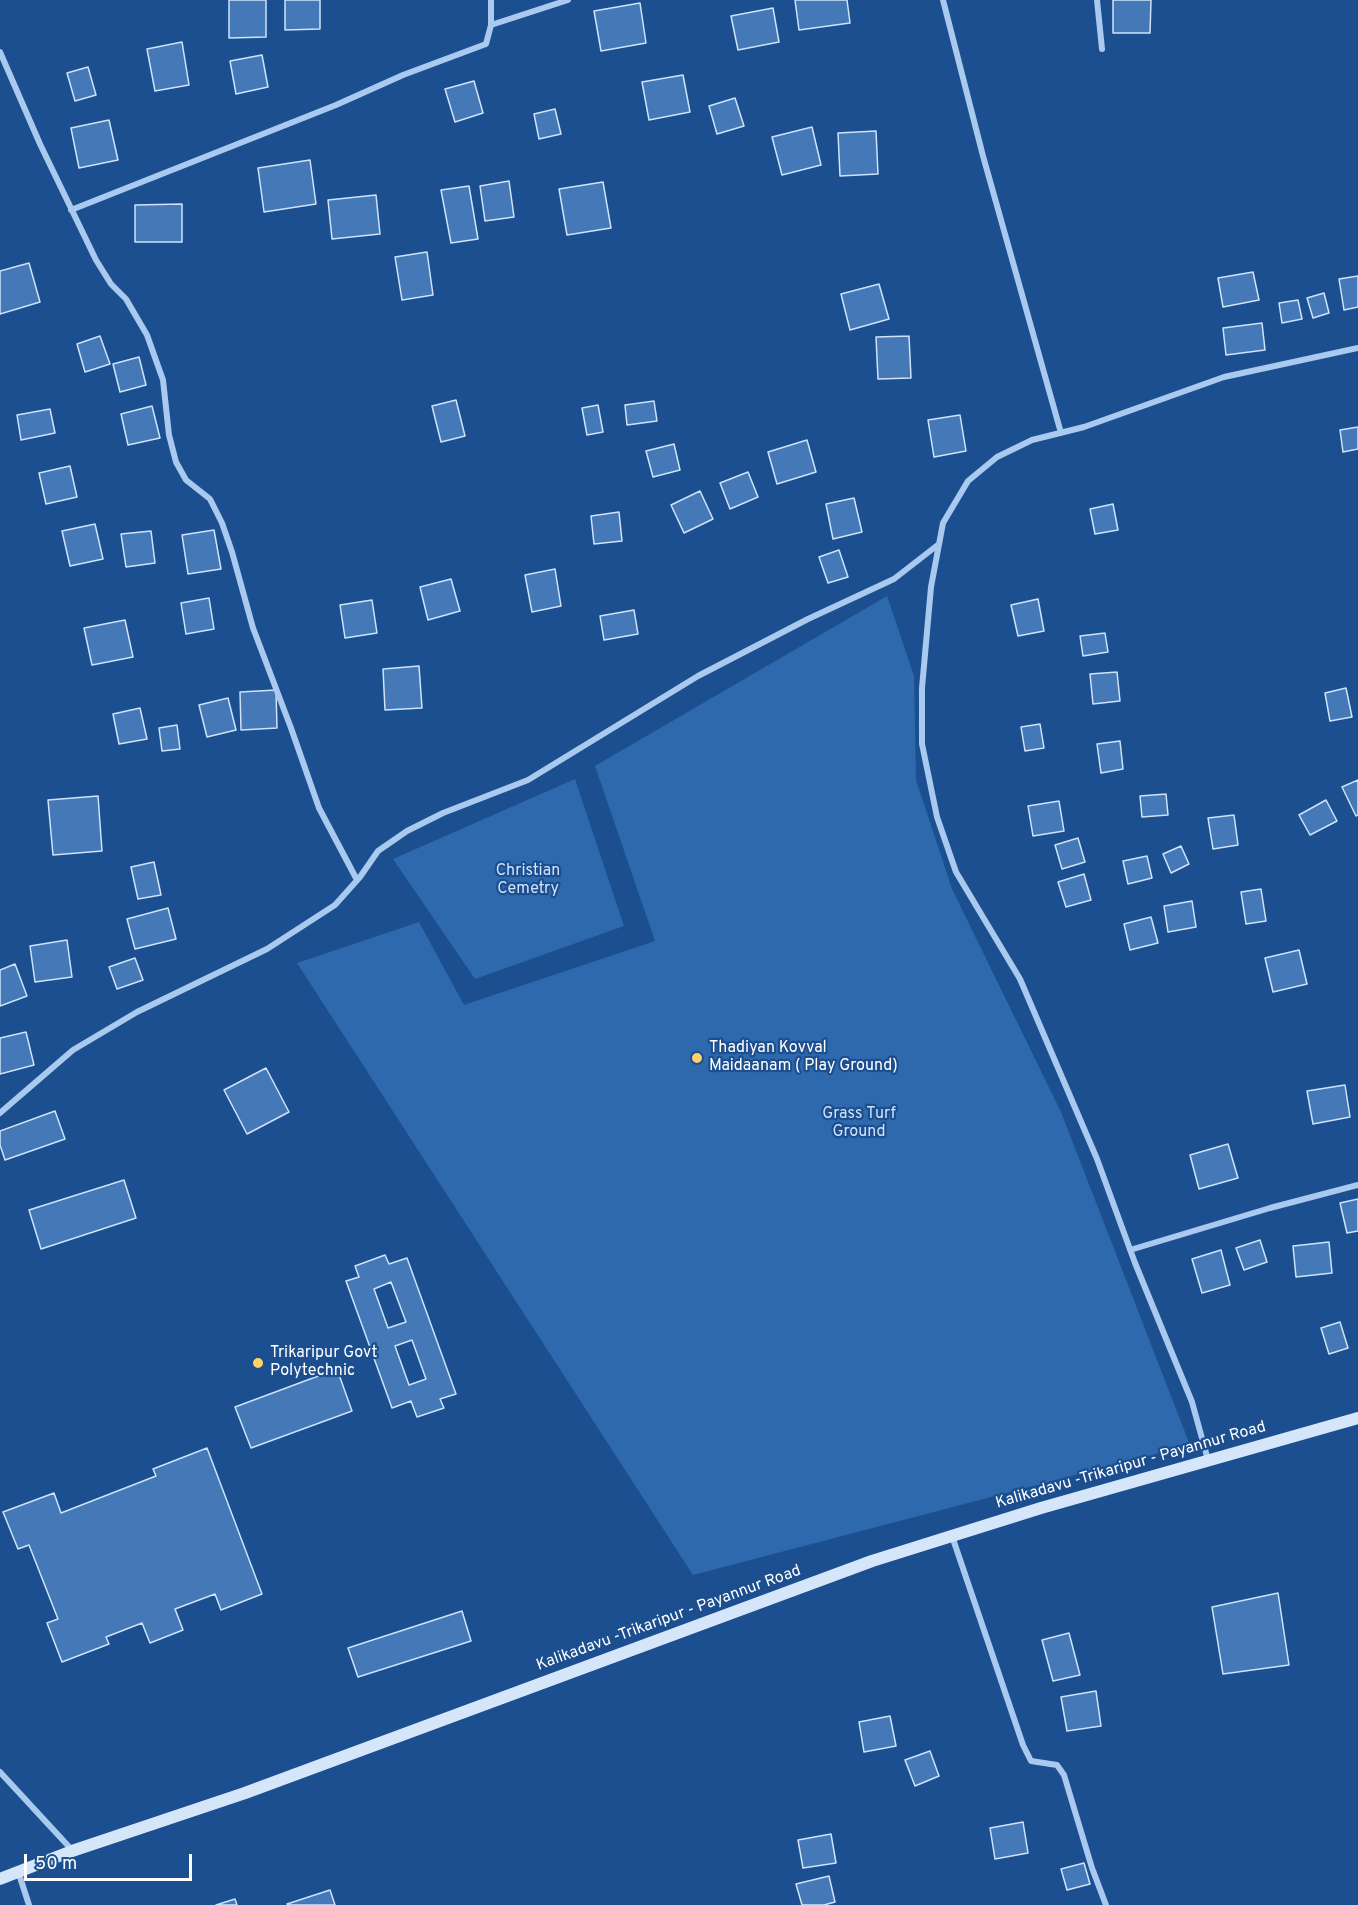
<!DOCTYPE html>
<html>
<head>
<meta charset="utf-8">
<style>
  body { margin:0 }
  #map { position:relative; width:1358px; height:1905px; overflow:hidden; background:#1b4f8f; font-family:Overpass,sans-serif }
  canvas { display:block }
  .scale { position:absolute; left:24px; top:1854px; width:168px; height:27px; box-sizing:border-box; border:3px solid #fff; border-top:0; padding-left:8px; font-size:18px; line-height:21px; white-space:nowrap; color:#fff; -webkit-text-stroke:4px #1b4f8f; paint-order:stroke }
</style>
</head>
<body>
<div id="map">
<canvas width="1358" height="1905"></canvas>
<div class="scale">50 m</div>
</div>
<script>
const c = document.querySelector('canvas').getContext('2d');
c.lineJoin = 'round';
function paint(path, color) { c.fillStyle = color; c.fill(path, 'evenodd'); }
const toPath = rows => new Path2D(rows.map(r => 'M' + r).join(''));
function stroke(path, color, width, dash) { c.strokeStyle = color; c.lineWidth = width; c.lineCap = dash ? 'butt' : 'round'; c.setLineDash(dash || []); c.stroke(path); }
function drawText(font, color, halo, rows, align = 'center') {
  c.font = font + ' Overpass,sans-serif'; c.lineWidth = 4.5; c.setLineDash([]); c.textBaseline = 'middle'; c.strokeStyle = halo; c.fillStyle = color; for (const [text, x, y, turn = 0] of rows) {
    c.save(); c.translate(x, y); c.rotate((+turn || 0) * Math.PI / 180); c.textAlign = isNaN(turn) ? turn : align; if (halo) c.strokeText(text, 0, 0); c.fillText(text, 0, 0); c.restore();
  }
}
const green = toPath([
  [887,596,914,676,916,780,952,889,1061,1112,1190,1445,693,1575,297,963,419,922,464,1005,655,941,595,766],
  [575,779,624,926,475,979,393,859]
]);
const building = toPath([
  [229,0,266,0,266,37,229,38,229,0],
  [285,0,320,0,320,29,285,30,285,0],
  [795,0,847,0,850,23,799,30,795,0],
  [1113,0,1151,0,1150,33,1113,33,1113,0],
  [640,3,646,43,601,51,594,11,640,3],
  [773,8,779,42,738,50,731,16,773,8],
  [182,42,189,85,155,91,147,49,182,42],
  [262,55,268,87,236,94,230,61,262,55],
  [88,67,96,95,75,101,67,73,88,67],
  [683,75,690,112,649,120,642,82,683,75],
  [474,81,483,113,455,122,445,89,474,81],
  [735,98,744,126,717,134,709,106,735,98],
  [555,109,561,134,539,139,534,114,555,109],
  [109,120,118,160,79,168,71,128,109,120],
  [812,127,821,165,782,175,772,137,812,127],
  [876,131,878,174,840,176,838,133,876,131],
  [310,160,316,204,264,212,258,168,310,160],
  [509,181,514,217,485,221,480,186,509,181],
  [603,182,611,228,567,235,559,189,603,182],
  [469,186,478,239,451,243,441,190,469,186],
  [376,195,380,234,332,239,328,200,376,195],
  [182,204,182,242,135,242,135,205,182,204],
  [427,252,433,295,402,300,395,257,427,252],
  [29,263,40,302,0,314,0,271,29,263],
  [1253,272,1259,300,1223,307,1218,278,1253,272],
  [1358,276,1358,307,1344,310,1339,279,1358,276],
  [879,284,889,319,850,330,841,294,879,284],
  [1324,293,1329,313,1313,318,1307,298,1324,293],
  [1298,300,1302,319,1282,323,1279,303,1298,300],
  [1262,323,1265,350,1226,355,1223,328,1262,323],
  [100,336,110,364,85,372,77,344,100,336],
  [909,336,911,378,878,379,876,337,909,336],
  [139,357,146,385,120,392,113,364,139,357],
  [456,400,465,436,441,442,432,406,456,400],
  [654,401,657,421,627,425,625,405,654,401],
  [598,405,603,432,587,435,582,408,598,405],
  [152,406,160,438,128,445,121,414,152,406],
  [50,409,55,433,21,440,17,415,50,409],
  [960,415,966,451,934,457,928,420,960,415],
  [1358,427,1358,449,1343,452,1340,430,1358,427],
  [807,440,816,472,777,484,768,452,807,440],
  [674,444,680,470,653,477,646,451,674,444],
  [70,466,77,497,46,504,39,473,70,466],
  [748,472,758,497,730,509,720,483,748,472],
  [700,491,713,519,684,533,671,505,700,491],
  [854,498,862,532,833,539,826,504,854,498],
  [1113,504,1118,530,1095,534,1090,509,1113,504],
  [619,512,622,541,594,544,591,516,619,512],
  [95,524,103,559,70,566,62,531,95,524],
  [214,530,221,569,188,574,182,535,214,530],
  [151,531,155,563,126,567,121,534,151,531],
  [839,550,848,577,828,583,819,557,839,550],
  [555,569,561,606,532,612,525,575,555,569],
  [451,579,460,611,428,620,420,587,451,579],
  [209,598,214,629,186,634,181,603,209,598],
  [1038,599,1044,631,1018,636,1011,605,1038,599],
  [372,600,377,633,345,638,340,605,372,600],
  [634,610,638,634,604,640,600,616,634,610],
  [125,620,133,657,92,665,84,628,125,620],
  [1105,633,1108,652,1083,656,1080,636,1105,633],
  [419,666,422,708,385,710,383,669,419,666],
  [1117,672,1120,701,1093,704,1090,674,1117,672],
  [1346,688,1352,717,1330,721,1325,693,1346,688],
  [276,690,277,728,241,730,240,692,276,690],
  [228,698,236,730,207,737,199,705,228,698],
  [140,708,147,739,119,744,113,714,140,708],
  [1040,724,1044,748,1025,751,1021,727,1040,724],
  [177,725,180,749,162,751,159,728,177,725],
  [1120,741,1123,769,1101,773,1097,744,1120,741],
  [1358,780,1358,815,1356,816,1342,787,1358,780],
  [1166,794,1168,815,1142,817,1140,796,1166,794],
  [98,796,102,851,53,855,48,800,98,796],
  [1326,800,1337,821,1310,835,1299,815,1326,800],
  [1059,801,1064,831,1033,836,1028,806,1059,801],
  [1234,815,1238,845,1213,849,1208,818,1234,815],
  [1078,838,1085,862,1062,869,1055,845,1078,838],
  [1181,846,1189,864,1171,873,1163,854,1181,846],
  [1147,856,1152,878,1128,884,1123,861,1147,856],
  [154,862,161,895,138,899,131,867,154,862],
  [1084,874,1091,900,1066,907,1058,882,1084,874],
  [1261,889,1266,921,1246,924,1241,892,1261,889],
  [1192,901,1196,927,1168,932,1164,906,1192,901],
  [168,908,176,939,135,949,127,919,168,908],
  [1151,917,1158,943,1130,950,1124,924,1151,917],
  [67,940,72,977,35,982,30,946,67,940],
  [1299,950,1307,984,1273,992,1265,958,1299,950],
  [135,958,143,980,117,989,109,967,135,958],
  [15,964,27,996,0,1006,0,970,15,964],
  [26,1032,34,1065,0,1074,0,1038,26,1032],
  [266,1068,289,1112,247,1134,224,1090,266,1068],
  [1345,1085,1350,1117,1313,1124,1307,1091,1345,1085],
  [55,1111,65,1139,5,1160,0,1145,0,1131,55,1111],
  [1228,1144,1238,1178,1199,1189,1190,1155,1228,1144],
  [124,1180,136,1218,41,1249,29,1210,124,1180],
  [1358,1199,1358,1231,1347,1233,1340,1203,1358,1199],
  [1260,1240,1267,1262,1244,1270,1236,1248,1260,1240],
  [1329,1242,1332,1273,1296,1277,1293,1246,1329,1242],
  [1221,1250,1230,1285,1202,1293,1192,1259,1221,1250],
  [385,1255,389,1264,407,1258,456,1394,440,1399,444,1408,417,1417,411,1401,392,1408,346,1281,359,1277,355,1266,385,1255],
  [391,1282,406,1322,388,1328,374,1289,391,1282],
  [412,1340,426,1379,409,1385,395,1346,412,1340],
  [1340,1322,1348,1348,1329,1354,1321,1328,1340,1322],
  [337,1369,352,1411,251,1448,235,1407,337,1369],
  [207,1448,262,1594,221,1610,215,1594,175,1609,183,1630,150,1643,142,1623,106,1637,109,1644,62,1662,47,1623,58,1619,29,1545,18,1549,3,1512,54,1493,61,1513,156,1476,153,1469,207,1448],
  [1278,1593,1289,1665,1223,1674,1212,1607,1278,1593],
  [462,1611,471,1641,358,1677,348,1648,462,1611],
  [1069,1633,1080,1675,1053,1681,1042,1640,1069,1633],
  [1096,1691,1101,1726,1067,1731,1061,1697,1096,1691],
  [890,1716,896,1746,864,1752,859,1722,890,1716],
  [930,1751,939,1776,915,1786,905,1760,930,1751],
  [1023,1822,1028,1853,995,1859,990,1828,1023,1822],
  [831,1834,836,1863,803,1868,798,1840,831,1834],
  [1084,1863,1090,1884,1067,1890,1061,1869,1084,1863],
  [829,1876,835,1902,824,1905,802,1905,796,1884,829,1876],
  [330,1890,335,1905,288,1905,287,1904,330,1890],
  [235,1899,237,1905,216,1905,235,1899]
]);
const street = toPath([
  [943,0,983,156,1061,433],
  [1097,0,1102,49],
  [491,25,568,0],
  [0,52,40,144,96,260,111,284,126,299,147,335,163,380,169,435,176,462,186,480,210,499,222,523,232,552,253,628,291,728,319,808,357,880],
  [71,210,336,105,403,75,486,44,491,25,491,0],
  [0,1113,73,1050,137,1012,267,949,335,905,360,877,378,851,407,831,443,813,528,780,698,676,808,619,894,579,939,544],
  [1130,1250,1270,1208,1358,1185],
  [1208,1460,1192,1402,1135,1263,1097,1159,1020,979,956,872,937,817,922,744,922,688,931,587,943,523,968,481,997,457,1032,440,1084,427,1224,377,1358,348],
  [952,1536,1023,1745,1031,1761,1057,1765,1064,1775,1092,1868,1106,1905],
  [0,1772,72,1850],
  [18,1871,29,1905]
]);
const secondary = toPath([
  [0,1879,72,1851,245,1793,872,1561,1041,1508,1358,1418]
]);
const markers = [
  [697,1058,6,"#ffd166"],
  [258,1363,6,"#ffd166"]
];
const parkNames = [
  ["Christian",528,872],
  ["Cemetry",528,890],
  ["Grass Turf",859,1115],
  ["Ground",859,1133]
];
const poiNames = [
  ["Thadiyan Kovval",709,1049],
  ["Maidaanam ( Play Ground)",709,1067],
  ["Trikaripur Govt",270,1354],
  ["Polytechnic",270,1372]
];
const streetNames = [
  ["Kalikadavu -Trikaripur - Payannur Road",1131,1466,-16],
  ["Kalikadavu -Trikaripur - Payannur Road",669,1619,-20]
];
paint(green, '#2e69ad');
paint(building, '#4478b7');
stroke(building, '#cfe3fa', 1.5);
stroke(street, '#a9c9ee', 6);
stroke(secondary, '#d6e6fa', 12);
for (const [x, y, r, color] of markers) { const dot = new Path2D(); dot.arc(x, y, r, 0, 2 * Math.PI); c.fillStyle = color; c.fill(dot); stroke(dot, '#1b4f8f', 2); }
drawText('16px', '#cfe3fa', '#1b4f8f', parkNames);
drawText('16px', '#fff', '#1b4f8f', poiNames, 'left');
drawText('16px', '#fff', '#1b4f8f', streetNames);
</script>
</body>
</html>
